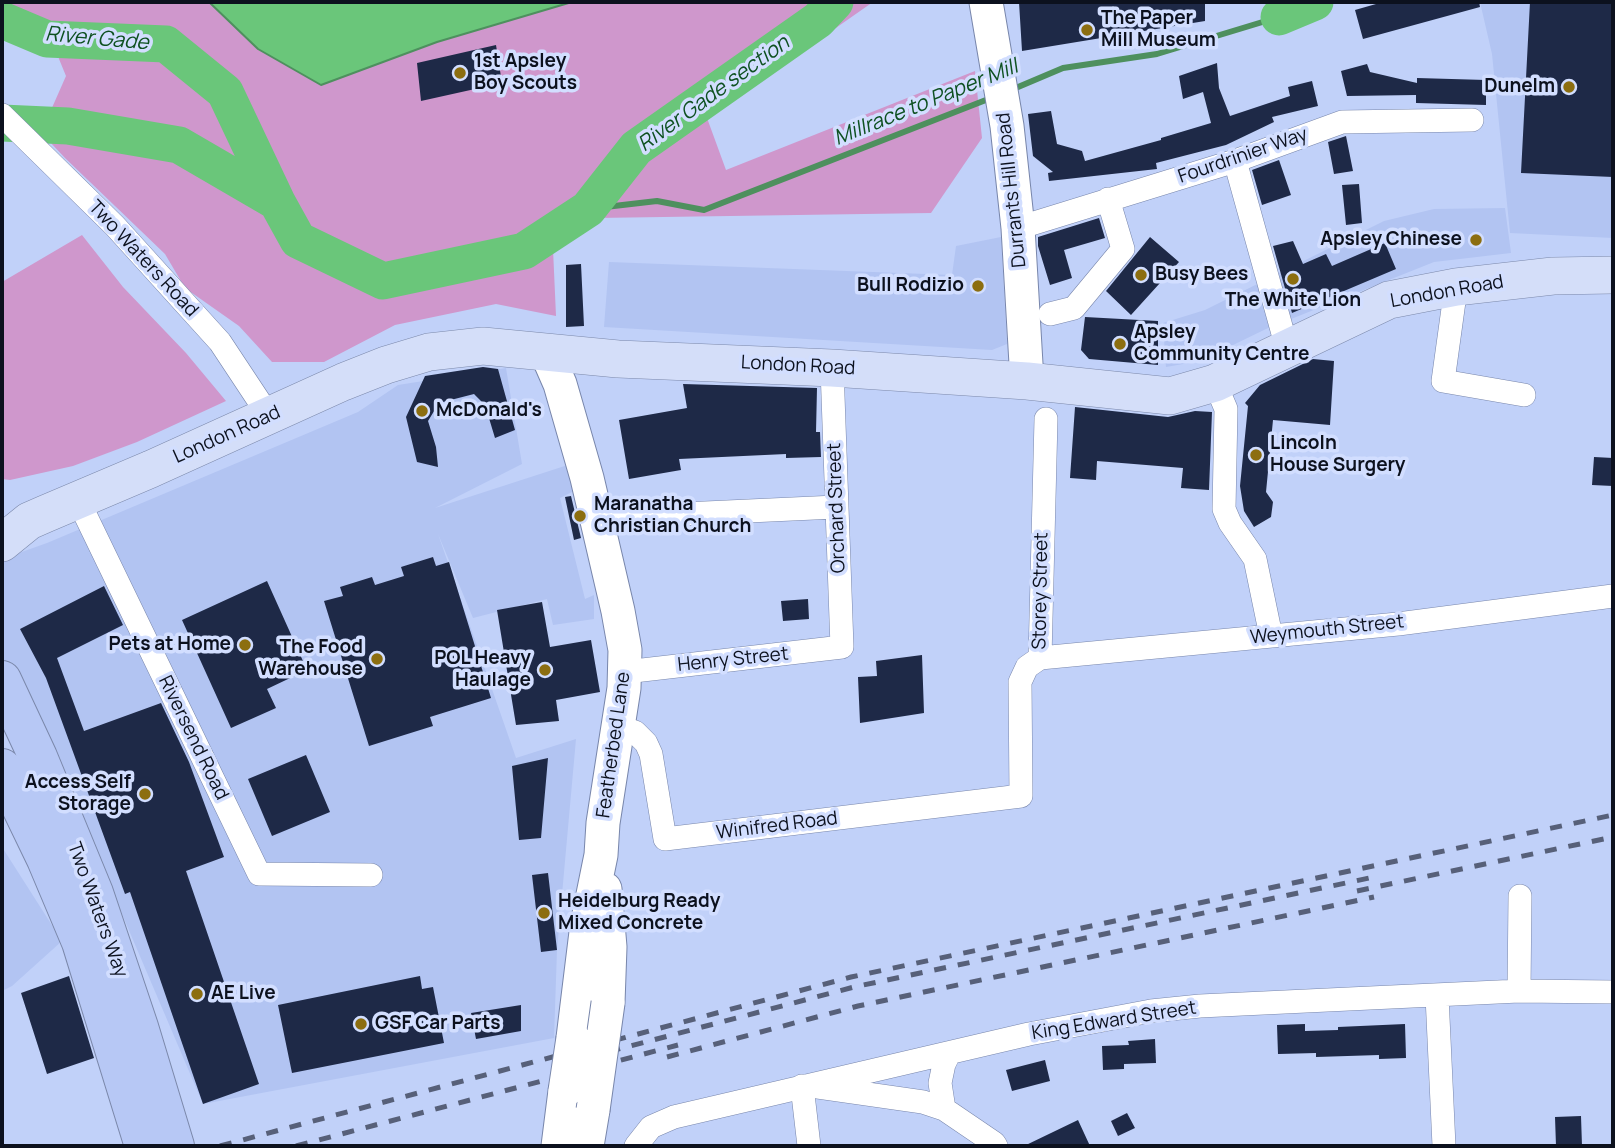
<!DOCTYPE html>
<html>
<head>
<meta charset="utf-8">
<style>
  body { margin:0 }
  #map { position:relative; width:1615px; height:1148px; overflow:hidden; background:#c1d1f9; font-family:Manrope,sans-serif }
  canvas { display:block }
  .frame { position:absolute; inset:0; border:4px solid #0c111e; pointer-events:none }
</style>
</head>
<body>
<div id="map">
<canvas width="1615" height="1148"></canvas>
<div class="frame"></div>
</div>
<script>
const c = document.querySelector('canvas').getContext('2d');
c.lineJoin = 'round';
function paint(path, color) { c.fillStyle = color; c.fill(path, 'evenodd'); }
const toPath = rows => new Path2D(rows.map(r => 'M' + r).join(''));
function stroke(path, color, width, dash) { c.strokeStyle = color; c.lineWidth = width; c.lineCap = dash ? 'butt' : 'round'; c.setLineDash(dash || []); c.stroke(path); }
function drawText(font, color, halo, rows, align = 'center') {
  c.font = font + ' Manrope,sans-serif'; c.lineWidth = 7; c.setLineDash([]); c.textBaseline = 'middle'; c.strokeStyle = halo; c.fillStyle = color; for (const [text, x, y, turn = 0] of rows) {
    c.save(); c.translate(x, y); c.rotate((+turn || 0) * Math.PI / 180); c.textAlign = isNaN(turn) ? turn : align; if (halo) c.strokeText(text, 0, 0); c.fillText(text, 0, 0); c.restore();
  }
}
const built = toPath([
  [1480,2,1613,2,1613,238,1510,233,1492,54],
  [1505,208,1511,253,1434,262,1266,329,1200,361,1166,367,1163,323,1205,310,1384,221,1434,209],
  [1001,237,1007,344,992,350,604,327,609,262,952,275,956,246],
  [506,368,522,464,435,508,574,463,582,487,560,498,585,599,594,595,594,619,553,625,547,599,473,618,438,534,516,758,576,739,557,950,554,1038,203,1104,26,689,2,700,2,559,47,543,358,412,398,385],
  [2,847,62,941,12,986,2,991]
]);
const green = toPath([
  [2,2,873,2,707,118,726,170,975,71,982,138,931,213,596,218,553,249,556,316,496,304,395,325,324,362,272,362,239,326,185,288,165,254,65,158,33,124,51,110,66,76,50,37,2,15],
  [82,235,123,287,186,353,226,401,137,442,73,466,10,480,2,479,2,282]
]);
const water = toPath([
  [209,2,572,2,437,42,321,85,258,49,209,2]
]);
const stream = toPath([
  [1011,90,1063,68,1157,54,1279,17],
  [588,209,657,201,704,210,991,98]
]);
const river = toPath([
  [1279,17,1315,2],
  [2,20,47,39,166,44,225,92,277,202,298,240,383,281,524,251,588,209,636,148,818,20,835,2],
  [2,123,68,126,179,145,277,202]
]);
const building = toPath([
  [1019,2,1205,2,1205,21,1022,51],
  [1383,2,1479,2,1480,7,1363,39,1355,10],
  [1530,2,1613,2,1613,177,1521,173],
  [496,45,502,83,421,101,417,63],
  [1217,63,1219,88,1230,116,1290,96,1288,87,1312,81,1318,106,1272,117,1274,122,1226,145,1156,163,1157,169,1049,181,1048,173,1053,172,1033,156,1028,114,1051,111,1057,144,1082,151,1085,161,1161,140,1161,138,1211,123,1203,92,1183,99,1179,76],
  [1367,64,1370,72,1417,83,1417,78,1486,80,1486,105,1416,103,1416,95,1347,96,1341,71],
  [1346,136,1353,171,1334,174,1328,142],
  [1279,160,1291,195,1262,205,1252,170],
  [1359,184,1362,223,1346,225,1342,185],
  [1099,218,1105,238,1064,250,1072,278,1050,285,1038,246,1038,237],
  [1150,237,1179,262,1131,315,1106,291],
  [1293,241,1303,264,1326,254,1332,266,1385,243,1396,269,1292,313,1273,246],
  [581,264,584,326,566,327,566,265],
  [1085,317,1158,321,1158,365,1089,359,1081,350],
  [1313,359,1334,361,1330,425,1273,420,1266,492,1273,502,1271,517,1254,527,1244,511,1240,486,1248,406,1245,403,1260,385],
  [483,367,498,369,515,430,495,438,485,405,474,394,439,403,428,421,436,447,438,467,417,462,406,417,425,376],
  [683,384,817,388,816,432,820,432,821,457,786,458,786,454,679,459,681,470,629,479,619,420,687,408],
  [1075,407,1168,417,1195,411,1212,412,1209,490,1181,488,1183,468,1097,461,1096,480,1070,478],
  [1594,457,1613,458,1613,486,1592,485],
  [571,496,581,538,574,540,565,497],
  [433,557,436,566,449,562,491,698,430,717,433,726,369,746,324,601,343,596,340,587,372,577,375,585,404,576,401,567],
  [267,581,307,670,267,689,276,708,231,728,182,620],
  [104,586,123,625,57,658,84,731,161,703,189,762,224,857,186,871,259,1084,203,1104,130,892,125,894,46,678,20,629],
  [808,599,809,619,783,621,781,601],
  [542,602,550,647,591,640,600,692,556,700,559,721,516,725,497,610],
  [922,655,924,713,860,723,858,677,877,676,876,661],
  [306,755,330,812,272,836,248,779],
  [548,758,541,838,519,840,512,766],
  [548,873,557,950,541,952,532,875],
  [69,976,94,1058,47,1074,21,993],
  [420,976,422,989,433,987,444,1043,292,1073,278,1005],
  [521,1005,521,1031,476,1039,471,1013],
  [1305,1024,1305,1031,1338,1030,1338,1027,1405,1024,1406,1058,1379,1059,1379,1055,1316,1057,1316,1053,1278,1054,1277,1025],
  [1155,1039,1156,1063,1124,1064,1124,1069,1103,1070,1102,1046,1129,1045,1128,1041],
  [1045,1060,1050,1081,1012,1091,1006,1070],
  [1127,1113,1135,1128,1118,1136,1111,1121],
  [1581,1116,1582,1146,1556,1146,1555,1117],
  [1078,1120,1090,1146,1024,1146]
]);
const street = toPath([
  [2,115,115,226,220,342,269,416],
  [1235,161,1287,348],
  [1018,228,1235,161,1342,122,1472,120],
  [1456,287,1443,381,1524,395],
  [1050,314,1074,308,1123,249,1108,199],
  [1215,383,1226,409,1224,509,1230,523,1255,559,1271,636],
  [78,500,259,874,371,875],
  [596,518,836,507],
  [1040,658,1398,624,1613,596],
  [625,672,842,647,832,368],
  [618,726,635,732,646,743,651,754,665,839,1021,796,1020,682,1027,667,1040,658,1046,419],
  [1519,991,1520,896],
  [1437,996,1444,1146],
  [802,1086,809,1146],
  [818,1087,923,1102,944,1109,994,1143,996,1146],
  [944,1109,940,1083,944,1064,949,1054],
  [636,1146,651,1127,674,1117,1029,1034,1151,1011,1200,1006,1519,991,1613,992]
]);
const secondary = toPath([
  [986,2,1007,126,1018,228,1027,381],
  [546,352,560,384,587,478,618,611,625,650,624,688,603,823,601,855,587,924,573,1038],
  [605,889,610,947,608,1003],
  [558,1146,565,1091],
  [587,1146,593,1110]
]);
const primary = toPath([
  [2,543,29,521,45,514,151,469,343,382,386,365,429,352,483,346,618,359,832,368,1027,381,1170,396,1215,383,1389,300,1456,287,1553,276,1613,275]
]);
const highway = toPath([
  [2,680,38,757,94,893,139,1027,175,1146],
  [2,768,46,859,81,942,144,1146]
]);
const rail = toPath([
  [1357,891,1613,837],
  [667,1057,858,1006,1374,897],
  [562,1064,854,987,1374,877],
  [220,1146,851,977,1613,815],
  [296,1146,678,1045]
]);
const secondaryBridge = toPath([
  [565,1091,573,1038],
  [593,1110,608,1003]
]);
const markers = [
  [1087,30,7,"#8c6e10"],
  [460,73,7,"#8c6e10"],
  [1569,87,7,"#8c6e10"],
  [1476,240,7,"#8c6e10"],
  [1141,275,7,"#8c6e10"],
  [1293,279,7,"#8c6e10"],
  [978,286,7,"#8c6e10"],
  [1120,344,7,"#8c6e10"],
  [422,411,7,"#8c6e10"],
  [1256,455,7,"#8c6e10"],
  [580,516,7,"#8c6e10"],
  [245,645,7,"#8c6e10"],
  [377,659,7,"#8c6e10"],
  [545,670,7,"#8c6e10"],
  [145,794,7,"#8c6e10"],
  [544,913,7,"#8c6e10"],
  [197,994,7,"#8c6e10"],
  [361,1024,7,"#8c6e10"]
];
const poiNames = [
  ["The Paper",1101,19],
  ["Mill Museum",1101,41],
  ["1st Apsley",474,62],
  ["Boy Scouts",474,84],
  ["Dunelm",1555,87,"right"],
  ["Apsley Chinese",1462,240,"right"],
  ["Busy Bees",1155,275],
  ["Bull Rodizio",964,286,"right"],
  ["The White Lion",1293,301,"center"],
  ["Apsley",1134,333],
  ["Community Centre",1134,355],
  ["McDonald's",436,411],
  ["Lincoln",1270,444],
  ["House Surgery",1270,466],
  ["Maranatha",594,505],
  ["Christian Church",594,527],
  ["Pets at Home",231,645,"right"],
  ["The Food",363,648,"right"],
  ["Warehouse",363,670,"right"],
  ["POL Heavy",531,659,"right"],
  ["Haulage",531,681,"right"],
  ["Access Self",131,783,"right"],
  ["Storage",131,805,"right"],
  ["Heidelburg Ready",558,902],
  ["Mixed Concrete",558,924],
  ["AE Live",211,994],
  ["GSF Car Parts",375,1024]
];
const streetNames = [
  ["Fourdrinier Way",1243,156,-19],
  ["Durrants Hill Road",1012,190,-96],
  ["Two Waters Road",143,259,47],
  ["London Road",1447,292,-10],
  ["London Road",798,366,3],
  ["London Road",227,435,-24],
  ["Orchard Street",837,508,-92],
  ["Storey Street",1041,591,-89],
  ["Weymouth Street",1327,630,-6],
  ["Henry Street",733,660,-6],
  ["Riversend Road",193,738,64],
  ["Featherbed Lane",614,745,-82],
  ["Winifred Road",777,826,-7],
  ["Two Waters Way",97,910,70],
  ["King Edward Street",1114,1021,-9]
];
const waterNames = [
  ["River Gade",97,39,5],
  ["River Gade section",714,94,-36],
  ["Millrace to Paper Mill",926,103,-22]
];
paint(built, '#b2c4f2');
paint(green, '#cf97cc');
paint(water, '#6ac67a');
stroke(water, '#4e905e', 2);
stroke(stream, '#4e905e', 6);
stroke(river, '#6ac67a', 37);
paint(building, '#1e2947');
stroke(street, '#7886ab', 24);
stroke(secondary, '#7886ab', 35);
stroke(primary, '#7b88aa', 38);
stroke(highway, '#7b88aa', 40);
stroke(street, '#fff', 23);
stroke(secondary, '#fff', 33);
stroke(primary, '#d4def9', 37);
stroke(highway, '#b7c8f5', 38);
stroke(rail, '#576079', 5, [12, 12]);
stroke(secondaryBridge, '#7886ab', 35, []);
stroke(secondaryBridge, '#fff', 33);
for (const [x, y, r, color] of markers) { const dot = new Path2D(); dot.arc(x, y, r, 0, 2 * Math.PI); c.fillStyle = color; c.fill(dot); stroke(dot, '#d2deff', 2.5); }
drawText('bold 19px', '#0c111e', '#d2deff', poiNames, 'left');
drawText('19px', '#0c111e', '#d2deff', streetNames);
drawText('italic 21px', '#0e5121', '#d2deff', waterNames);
</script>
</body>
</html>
